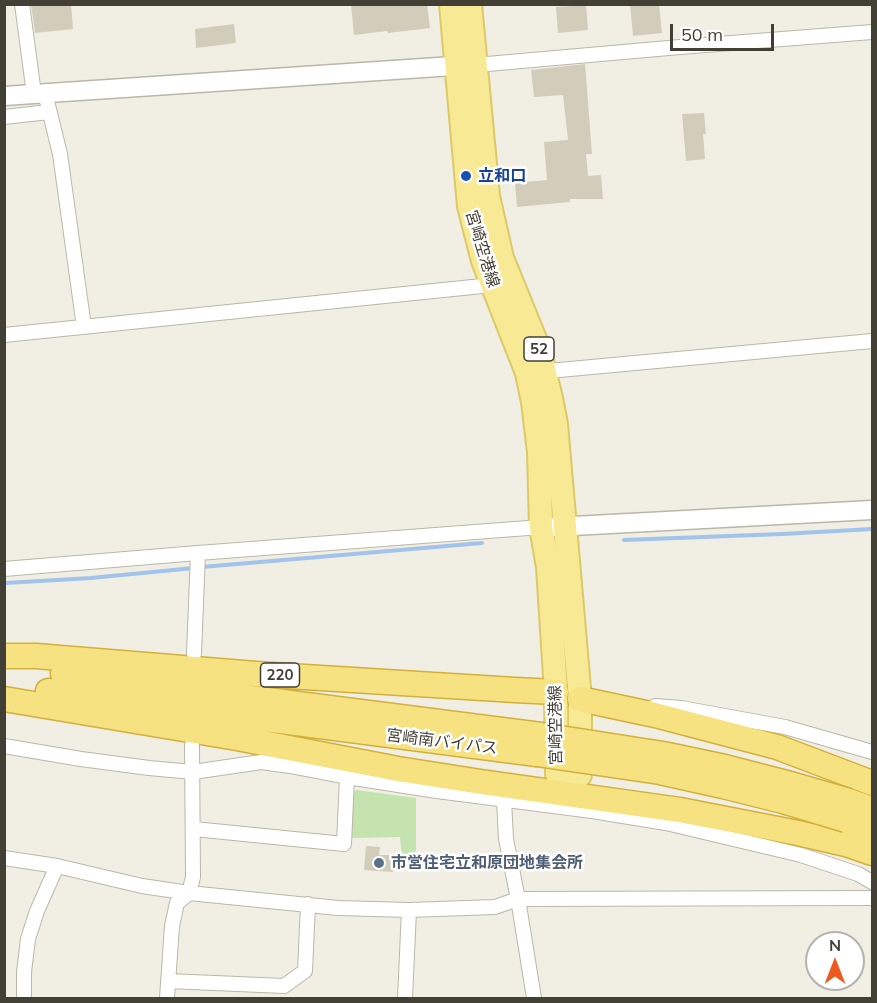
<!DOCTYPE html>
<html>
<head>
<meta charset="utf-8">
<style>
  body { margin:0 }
  #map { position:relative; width:877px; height:1003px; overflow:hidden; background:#f1efe4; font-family:Mulish,sans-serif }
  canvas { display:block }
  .frame { position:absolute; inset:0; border:6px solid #423f34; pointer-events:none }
  .north { position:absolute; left:805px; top:931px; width:60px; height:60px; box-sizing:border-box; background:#fff; border:2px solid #b3b2ae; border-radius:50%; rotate:0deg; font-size:16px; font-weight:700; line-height:24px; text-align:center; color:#423f34 }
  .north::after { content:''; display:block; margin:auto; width:21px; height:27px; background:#ed5a1e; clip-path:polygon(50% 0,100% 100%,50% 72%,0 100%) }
  .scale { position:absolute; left:670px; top:24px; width:104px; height:27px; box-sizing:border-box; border:3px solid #423f34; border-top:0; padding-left:8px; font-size:18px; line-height:21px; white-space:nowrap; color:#423f34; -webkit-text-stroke:4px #fff; paint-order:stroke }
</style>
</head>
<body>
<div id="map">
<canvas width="877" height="1003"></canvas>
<div class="frame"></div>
<div class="north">N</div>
<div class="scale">50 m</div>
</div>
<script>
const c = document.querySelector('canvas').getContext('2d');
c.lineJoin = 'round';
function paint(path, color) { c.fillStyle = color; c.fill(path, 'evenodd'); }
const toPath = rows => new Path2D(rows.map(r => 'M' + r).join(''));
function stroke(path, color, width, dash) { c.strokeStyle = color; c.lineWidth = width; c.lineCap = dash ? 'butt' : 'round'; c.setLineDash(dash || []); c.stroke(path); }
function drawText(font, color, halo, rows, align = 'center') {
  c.font = font + ' Mulish,"Noto Sans JP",sans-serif'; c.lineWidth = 5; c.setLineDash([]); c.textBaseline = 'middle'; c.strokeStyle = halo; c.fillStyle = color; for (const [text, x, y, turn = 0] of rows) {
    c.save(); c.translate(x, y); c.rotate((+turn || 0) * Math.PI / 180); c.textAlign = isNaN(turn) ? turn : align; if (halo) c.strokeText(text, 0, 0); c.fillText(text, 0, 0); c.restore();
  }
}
const green = toPath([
  [356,790,416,798,416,867,403,867,400,837,351,838,351,794]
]);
const stream = toPath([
  [624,540,782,534,872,529],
  [202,567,482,543],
  [4,582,5,583,91,578,194,568]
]);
const building = toPath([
  [31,4,71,4,73,29,35,33],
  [351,4,427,4,430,28,388,33,387,31,354,35],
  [630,4,659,4,662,33,633,36],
  [586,5,588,30,558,33,556,7],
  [234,24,236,43,196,48,195,29],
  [585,64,592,154,586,154,588,176,601,175,603,199,570,199,570,202,517,207,515,183,547,180,544,142,568,140,563,95,534,97,531,70],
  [704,113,706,134,703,134,705,159,686,161,682,114],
  [366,846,380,847,379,855,394,855,393,872,364,870]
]);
const minor = toPath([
  [22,4,34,94],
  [476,65,680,47,872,32],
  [45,93,60,154,84,327],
  [4,117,49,112],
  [4,335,492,285],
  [538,372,872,341],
  [4,569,198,553,541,527],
  [194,654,198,553],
  [655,706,681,708,785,727,872,752],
  [4,746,81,759,149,768,193,772,261,762,290,766,347,777,437,791,592,811,666,823,801,855,858,874,872,882],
  [504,800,506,839,518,899,534,998],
  [194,829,344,844,347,777],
  [4,858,57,866,142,886,189,893,338,908,409,910,495,907,518,899,872,898],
  [168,981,284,986,305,971,308,904],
  [24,998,24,972,28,939,37,911,57,866],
  [167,998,172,926,177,903,189,893,193,877,192,745],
  [405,998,409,910]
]);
const tertiary = toPath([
  [4,96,468,65],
  [554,527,872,510]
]);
const primary = toPath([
  [451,4,469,206,483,261,527,373,533,402,539,452,541,527,548,567,556,692,557,774,566,794,580,775,580,699,556,424,551,398,539,349,502,258,488,196,470,4]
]);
const trunk = toPath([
  [4,656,36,656,256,674,515,690,556,692],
  [63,674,541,735],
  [48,691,537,754],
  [4,699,237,738,398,769,481,782,680,810,798,833,846,844,872,853],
  [580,699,655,715,777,747,872,783],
  [849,801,872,809],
  [846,820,872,831]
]);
const trunkBridge = toPath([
  [541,735,663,754,725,767,787,783,849,801],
  [537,754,660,772,723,786,783,801,846,820]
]);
const markers = [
  [466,176,6,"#1a4fb4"],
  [379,863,6,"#5c6f8a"]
];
const shields = [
  [539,349,30],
  [280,675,39]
];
const shieldNames = [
  ["52",539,349],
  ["220",280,675]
];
const transitNames = [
  ["立和口",478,176]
];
const streetNames = [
  ["宮崎空港線",482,249,73],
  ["宮崎空港線",556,725,-91],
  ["宮崎南バイパス",442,742,7]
];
const serviceNames = [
  ["市営住宅立和原団地集会所",391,863]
];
paint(green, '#c4e3ae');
stroke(stream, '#a2c3eb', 4);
paint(building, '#d2ccba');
stroke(minor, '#bbb7a7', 16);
stroke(tertiary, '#bbb7a7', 21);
stroke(primary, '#dcc967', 26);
stroke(trunk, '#d3b03b', 27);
stroke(minor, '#fff', 14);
stroke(tertiary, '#fff', 18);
stroke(primary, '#f8ea95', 22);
stroke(trunk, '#f6e280', 24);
stroke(trunkBridge, '#d3b03b', 27, []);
stroke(trunkBridge, '#f6e280', 24);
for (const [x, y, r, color] of markers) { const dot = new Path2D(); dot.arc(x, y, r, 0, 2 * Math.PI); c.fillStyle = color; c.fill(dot); stroke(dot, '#fff', 2); }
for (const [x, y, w] of shields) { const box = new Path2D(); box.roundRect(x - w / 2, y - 12, w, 24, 4.5); c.fillStyle = '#fff'; c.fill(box); stroke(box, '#423f34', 1.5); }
drawText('bold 15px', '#423f34', null, shieldNames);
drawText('bold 16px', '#164399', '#fff', transitNames, 'left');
drawText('16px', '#423f34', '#fff', streetNames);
drawText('bold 16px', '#4e5e75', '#fff', serviceNames, 'left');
</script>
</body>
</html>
